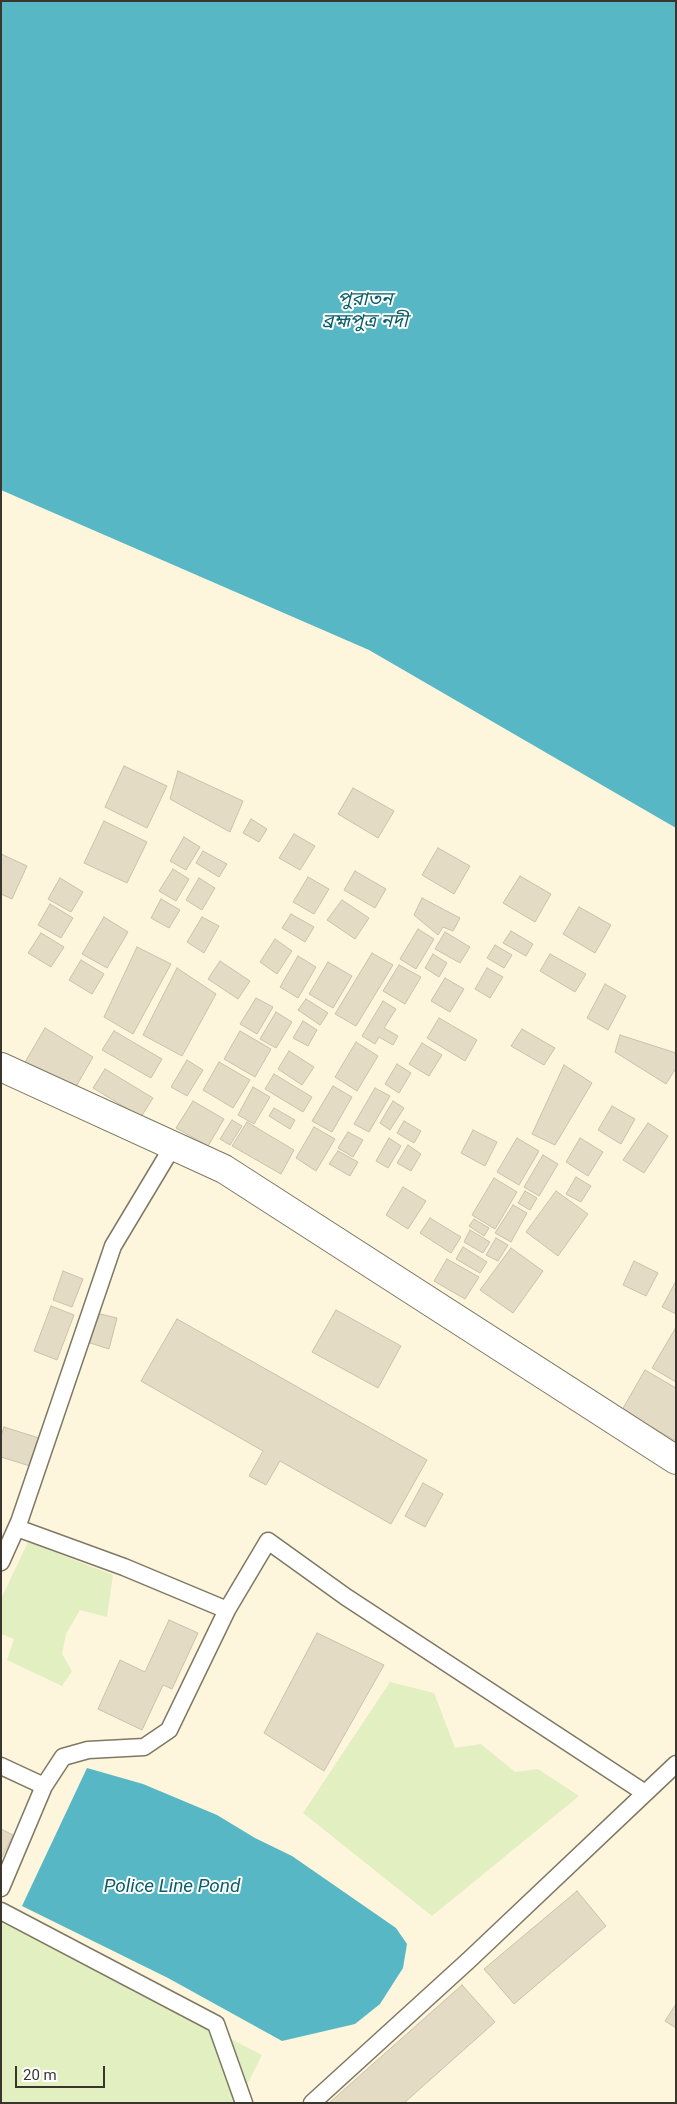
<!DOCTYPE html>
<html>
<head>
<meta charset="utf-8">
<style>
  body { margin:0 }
  #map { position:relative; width:677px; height:2104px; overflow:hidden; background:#fef5dd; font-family:Roboto,sans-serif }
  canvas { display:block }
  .frame { position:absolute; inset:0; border:2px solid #3a362d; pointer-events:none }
  .scale { position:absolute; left:15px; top:2066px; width:90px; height:22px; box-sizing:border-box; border:2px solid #3a362d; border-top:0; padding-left:6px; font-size:15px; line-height:18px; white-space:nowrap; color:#3a362d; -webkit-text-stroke:4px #fff; paint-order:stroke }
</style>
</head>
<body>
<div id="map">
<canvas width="677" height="2104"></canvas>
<div class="frame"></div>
<div class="scale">20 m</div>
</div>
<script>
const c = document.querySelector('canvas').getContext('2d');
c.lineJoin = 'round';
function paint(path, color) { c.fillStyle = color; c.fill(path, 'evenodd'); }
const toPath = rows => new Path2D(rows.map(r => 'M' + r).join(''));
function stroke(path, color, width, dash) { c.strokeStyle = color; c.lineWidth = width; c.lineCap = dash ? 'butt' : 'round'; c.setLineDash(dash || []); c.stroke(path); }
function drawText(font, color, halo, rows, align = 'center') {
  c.font = font + ' Roboto,"Noto Sans Bengali",sans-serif'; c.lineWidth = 4; c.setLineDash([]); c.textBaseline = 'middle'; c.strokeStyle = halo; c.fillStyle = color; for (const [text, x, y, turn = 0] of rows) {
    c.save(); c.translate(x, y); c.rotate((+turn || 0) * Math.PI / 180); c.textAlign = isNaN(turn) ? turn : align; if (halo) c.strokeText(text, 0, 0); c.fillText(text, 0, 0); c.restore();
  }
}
const green = toPath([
  [28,1542,113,1575,107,1617,80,1610,66,1634,62,1654,72,1671,62,1686,7,1660,14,1639,1,1634,1,1599],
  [390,1682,434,1693,455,1748,481,1744,515,1772,538,1769,579,1796,432,1916,303,1813],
  [1,1921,262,2055,238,2103,1,2103]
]);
const water = toPath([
  [1,1,676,1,676,828,369,650,1,490],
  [87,1768,143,1784,217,1815,255,1838,292,1856,396,1928,407,1944,403,1968,380,2004,355,2024,282,2041,168,1978,22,1906]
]);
const building = toPath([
  [124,766,167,786,147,828,105,807,124,766],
  [178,771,243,801,230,832,170,799,178,771],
  [353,788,394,811,378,838,338,814,353,788],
  [251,819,267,829,259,842,243,833,251,819],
  [104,821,147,842,127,883,84,863,104,821],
  [294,834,315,846,300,870,279,858,294,834],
  [184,837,200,847,186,870,170,861,184,837],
  [438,848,470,866,454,894,422,875,438,848],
  [203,851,227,864,219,877,196,863,203,851],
  [1,854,27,866,12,899,1,894,1,854],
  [173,869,189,879,176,901,159,891,173,869],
  [355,871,386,889,375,908,344,890,355,871],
  [520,876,551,894,535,922,503,903,520,876],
  [308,877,329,889,314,914,293,902,308,877],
  [60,878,83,892,71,912,48,899,60,878],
  [199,878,215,888,202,910,186,900,199,878],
  [422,898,460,918,453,931,443,927,438,935,414,915,422,898],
  [161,899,180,910,169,928,151,918,161,899],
  [342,900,369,918,355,939,327,920,342,900],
  [50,904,73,918,61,938,38,925,50,904],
  [579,907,611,925,595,953,563,934,579,907],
  [291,914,314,927,305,942,282,928,291,914],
  [104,917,128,932,107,968,82,954,104,917],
  [202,917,219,926,204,953,187,942,202,917],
  [418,929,434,939,416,969,400,959,418,929],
  [511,931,533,944,526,956,503,943,511,931],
  [445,932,470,947,460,963,435,949,445,932],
  [41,933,64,947,51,967,28,953,41,933],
  [275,939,292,951,277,974,260,962,275,939],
  [495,945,512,955,504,968,487,958,495,945],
  [137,947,171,964,133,1034,104,1017,137,947],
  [372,953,393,965,356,1026,335,1014,372,953],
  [433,954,447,963,439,977,425,968,433,954],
  [550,954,586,974,575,992,540,971,550,954],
  [298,956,316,967,298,998,280,987,298,956],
  [81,960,104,974,92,994,69,980,81,960],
  [220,961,250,981,238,999,208,979,220,961],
  [328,962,352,976,333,1008,309,994,328,962],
  [399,965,421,977,405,1004,383,991,399,965],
  [177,968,216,994,182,1056,143,1035,177,968],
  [487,968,503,977,490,998,475,989,487,968],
  [445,978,464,989,450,1012,431,1001,445,978],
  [605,984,626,996,608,1030,587,1018,605,984],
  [256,998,273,1007,257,1034,240,1024,256,998],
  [306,999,328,1013,320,1025,298,1010,306,999],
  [383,1001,396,1009,384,1028,398,1036,393,1045,379,1037,375,1044,362,1036,383,1001],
  [276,1012,292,1022,276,1048,260,1039,276,1012],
  [439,1018,477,1040,465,1061,427,1038,439,1018],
  [303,1021,317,1030,308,1046,293,1038,303,1021],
  [45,1028,93,1057,70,1097,21,1069,45,1028],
  [522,1029,555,1048,544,1065,511,1046,522,1029],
  [114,1031,162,1059,151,1078,102,1050,114,1031],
  [240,1031,271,1049,255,1077,224,1059,240,1031],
  [620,1035,676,1053,676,1068,666,1084,615,1052,620,1035],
  [356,1042,378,1056,357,1091,335,1077,356,1042],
  [422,1043,442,1055,429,1076,409,1064,422,1043],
  [289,1051,314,1067,302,1085,278,1069,289,1051],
  [187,1060,203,1070,187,1096,171,1087,187,1060],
  [219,1062,250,1080,233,1108,203,1090,219,1062],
  [397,1064,411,1073,399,1093,385,1084,397,1064],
  [564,1065,592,1083,555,1145,532,1134,564,1065],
  [105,1069,153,1098,141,1117,93,1088,105,1069],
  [274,1074,312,1097,303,1112,265,1089,274,1074],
  [333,1086,352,1097,332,1132,312,1121,333,1086],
  [253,1087,270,1097,254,1124,238,1115,253,1087],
  [375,1088,390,1096,369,1132,354,1124,375,1088],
  [193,1101,224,1119,208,1146,176,1128,193,1101],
  [393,1101,404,1108,390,1130,380,1123,393,1101],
  [612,1106,635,1119,621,1144,598,1130,612,1106],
  [274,1108,295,1120,290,1129,269,1116,274,1108],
  [232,1120,242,1126,230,1145,220,1139,232,1120],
  [404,1121,421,1131,414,1143,397,1133,404,1121],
  [247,1122,294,1150,281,1174,232,1146,247,1122],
  [648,1123,668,1136,644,1173,623,1160,648,1123],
  [314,1127,335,1139,316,1171,296,1158,314,1127],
  [473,1130,497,1142,485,1166,461,1153,473,1130],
  [348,1132,363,1140,353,1157,338,1148,348,1132],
  [389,1138,401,1146,388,1168,376,1161,389,1138],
  [517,1138,539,1151,519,1185,497,1172,517,1138],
  [580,1138,603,1152,588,1176,566,1162,580,1138],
  [408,1145,421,1154,411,1171,397,1163,408,1145],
  [338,1151,358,1162,350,1176,329,1164,338,1151],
  [543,1155,558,1164,539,1196,524,1187,543,1155],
  [576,1177,591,1186,581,1202,566,1194,576,1177],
  [494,1178,517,1192,495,1229,472,1215,494,1178],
  [403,1187,426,1201,408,1229,386,1215,403,1187],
  [525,1191,537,1198,530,1210,518,1203,525,1191],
  [556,1191,588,1214,558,1256,526,1232,556,1191],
  [513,1205,527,1213,511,1242,495,1233,513,1205],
  [430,1218,461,1237,451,1253,420,1233,430,1218],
  [474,1219,489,1228,484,1236,469,1226,474,1219],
  [470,1230,490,1242,483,1253,464,1242,470,1230],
  [496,1238,508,1245,498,1261,486,1255,496,1238],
  [463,1247,487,1262,480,1273,456,1259,463,1247],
  [511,1248,543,1271,513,1313,480,1290,511,1248],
  [447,1259,479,1277,465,1299,434,1281,447,1259],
  [634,1261,658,1273,646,1296,623,1285,634,1261],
  [63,1271,83,1279,72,1307,53,1300,63,1271],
  [676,1281,676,1314,662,1307,676,1281],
  [51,1306,74,1315,57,1360,34,1351,51,1306],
  [336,1310,401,1346,378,1388,312,1352,336,1310],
  [96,1313,117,1318,109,1349,87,1342,96,1313],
  [177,1319,427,1460,391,1524,280,1461,266,1485,249,1476,263,1451,141,1381,177,1319],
  [675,1329,676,1329,676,1382,652,1368,675,1329],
  [645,1370,676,1388,676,1441,622,1410,645,1370],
  [4,1427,39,1438,30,1466,1,1457,1,1436,4,1427],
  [423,1483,443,1494,425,1527,405,1516,423,1483],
  [169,1620,198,1633,172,1689,163,1685,142,1730,98,1709,120,1660,145,1672,169,1620],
  [317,1633,384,1665,324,1771,264,1733,317,1633],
  [1,1829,13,1835,1,1859,1,1829],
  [577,1891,606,1926,514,2004,484,1969,577,1891],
  [462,1985,495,2022,404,2103,329,2103,462,1985],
  [676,2004,676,2028,665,2021,676,2004]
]);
const lane = toPath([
  [173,1146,113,1246,17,1528,124,1567,227,1610,268,1541,346,1597,645,1793],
  [1,1562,19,1522],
  [1,1766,44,1786,1,1888],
  [44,1786,63,1757,88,1750,144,1747,169,1730,227,1610],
  [1,1911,216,2024,244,2103],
  [312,2103,469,1960,676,1764]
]);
const street = toPath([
  [1,1067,224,1169,676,1460]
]);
const waterNames = [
  ["পুরাতন",365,300],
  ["ব্রহ্মপুত্র নদী",365,322],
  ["Police Line Pond",172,1887]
];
paint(green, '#e1efc1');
paint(water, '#57b7c5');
paint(building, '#e3dbc3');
stroke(building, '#cac1aa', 1);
stroke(lane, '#7f7862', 19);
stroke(street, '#7f7862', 30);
stroke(lane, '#fff', 16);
stroke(street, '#fff', 28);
drawText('italic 19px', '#095e68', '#fff', waterNames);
</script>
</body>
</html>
